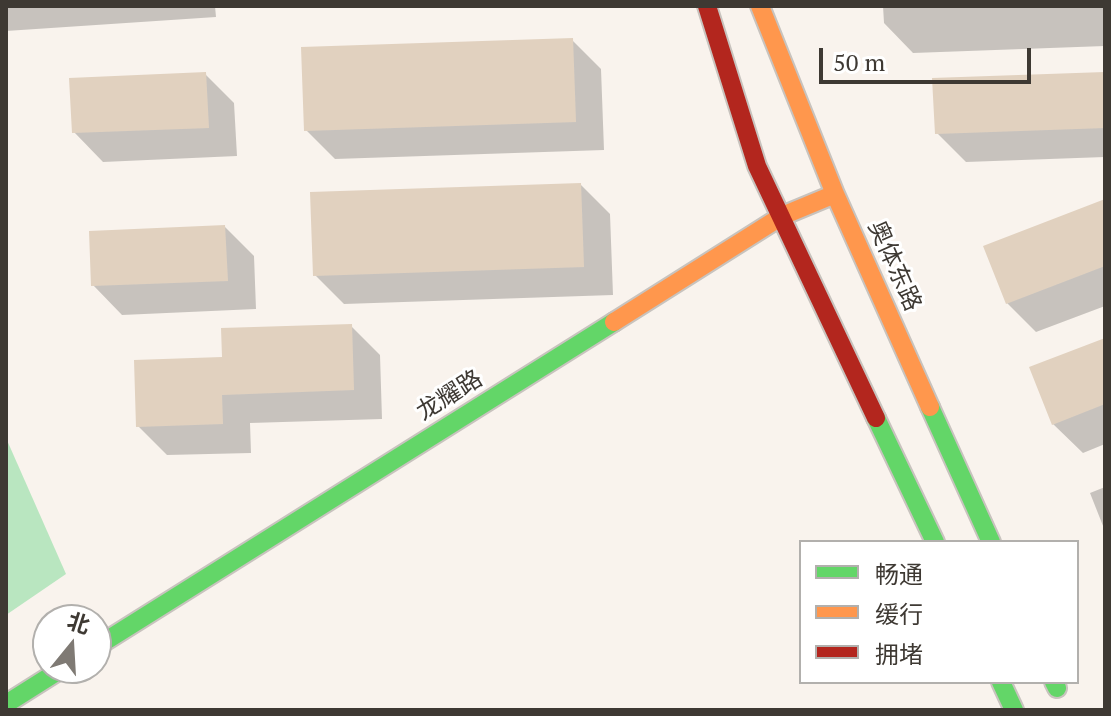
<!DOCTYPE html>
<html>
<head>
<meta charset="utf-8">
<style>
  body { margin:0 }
  #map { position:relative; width:1111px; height:716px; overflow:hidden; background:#f9f3ed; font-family:"PT Serif","Noto Sans SC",serif }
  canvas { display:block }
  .frame { position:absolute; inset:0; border:8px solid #3e3933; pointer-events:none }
  .legend { position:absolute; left:799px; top:540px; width:280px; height:144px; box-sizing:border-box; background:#fff; border:2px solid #b2b0ad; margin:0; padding:10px 14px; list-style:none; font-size:24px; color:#3e3933 }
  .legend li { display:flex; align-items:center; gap:16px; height:40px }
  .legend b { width:40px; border:2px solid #b2b0ad }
  .north { position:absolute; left:32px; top:604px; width:80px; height:80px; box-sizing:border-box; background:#fff; border:2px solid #b2b0ad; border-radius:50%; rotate:18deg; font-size:22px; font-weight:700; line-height:32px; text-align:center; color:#3e3933 }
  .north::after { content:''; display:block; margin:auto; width:28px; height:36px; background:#7f7a74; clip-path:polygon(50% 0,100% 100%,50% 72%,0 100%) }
  .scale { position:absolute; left:819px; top:48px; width:212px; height:36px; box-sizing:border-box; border:4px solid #3e3933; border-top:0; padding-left:10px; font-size:24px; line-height:28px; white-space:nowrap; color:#3e3933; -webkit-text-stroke:6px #fff; paint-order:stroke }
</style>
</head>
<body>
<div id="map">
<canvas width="1111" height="716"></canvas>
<div class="frame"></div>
<ul class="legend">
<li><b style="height:10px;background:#63d668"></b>畅通</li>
<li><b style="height:10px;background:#ff974d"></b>缓行</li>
<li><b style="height:10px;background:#b3261e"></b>拥堵</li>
</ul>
<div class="north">北</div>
<div class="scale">50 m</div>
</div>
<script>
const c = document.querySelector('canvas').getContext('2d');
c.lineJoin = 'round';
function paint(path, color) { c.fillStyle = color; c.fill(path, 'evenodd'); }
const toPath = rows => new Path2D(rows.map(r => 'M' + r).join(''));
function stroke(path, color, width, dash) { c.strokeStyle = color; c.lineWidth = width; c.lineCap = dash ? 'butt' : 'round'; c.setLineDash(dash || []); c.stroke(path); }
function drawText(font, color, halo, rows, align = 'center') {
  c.font = font + ' "PT Serif","Noto Sans SC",serif'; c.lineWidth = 6; c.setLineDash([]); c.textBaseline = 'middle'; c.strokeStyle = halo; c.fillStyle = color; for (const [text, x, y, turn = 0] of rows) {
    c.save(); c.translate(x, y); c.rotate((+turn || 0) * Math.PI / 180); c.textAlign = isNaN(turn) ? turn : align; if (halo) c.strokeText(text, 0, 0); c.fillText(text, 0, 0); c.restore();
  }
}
const forest = toPath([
  [6,438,66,574,6,615]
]);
const shadow = toPath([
  [6,6,215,6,216,17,6,31],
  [883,6,1105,6,1105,46,913,53,884,23],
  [572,40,601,69,604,150,335,159,306,130],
  [205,74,234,103,237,156,103,162,74,132],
  [1105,74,1105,157,966,162,937,133],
  [581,185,610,214,613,295,344,304,315,275],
  [1105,205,1105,306,1036,332,1007,303],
  [225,227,254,256,256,309,122,315,93,285],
  [351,326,380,355,382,419,250,423,251,453,167,455,138,426,224,359],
  [1105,340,1105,444,1083,453,1053,424],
  [1105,487,1105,531,1090,493]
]);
const building = toPath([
  [573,38,576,122,304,131,301,47],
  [206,72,209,128,72,133,69,78],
  [1105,72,1105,128,935,134,932,78],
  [581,183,584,267,313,276,310,192],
  [1105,199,1105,266,1006,304,983,246],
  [225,225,228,281,91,286,89,231],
  [352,324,354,390,222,395,223,424,136,427,134,360,222,357,221,328],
  [1105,338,1105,404,1052,425,1029,367]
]);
const fast = toPath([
  [930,407,991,542],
  [876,418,935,542],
  [96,647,614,322],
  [1001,682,1014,710],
  [1054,682,1057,688],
  [6,704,63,668]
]);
const slow = toPath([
  [760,6,835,194,930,407],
  [614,322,782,216,835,194]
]);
const jam = toPath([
  [707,6,757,166,876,418]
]);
const streetNames = [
  ["奥体东路",894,266,66],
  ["龙耀路",450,396,-32]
];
paint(forest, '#b9e6c0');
paint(shadow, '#0003');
paint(building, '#e1d1bf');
stroke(fast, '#c8c3be', 22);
stroke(slow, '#c8c3be', 22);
stroke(jam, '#c8c3be', 22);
stroke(fast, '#63d668', 18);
stroke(slow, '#ff974d', 18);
stroke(jam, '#b3261e', 18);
drawText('24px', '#3e3933', '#fff', streetNames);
</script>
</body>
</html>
